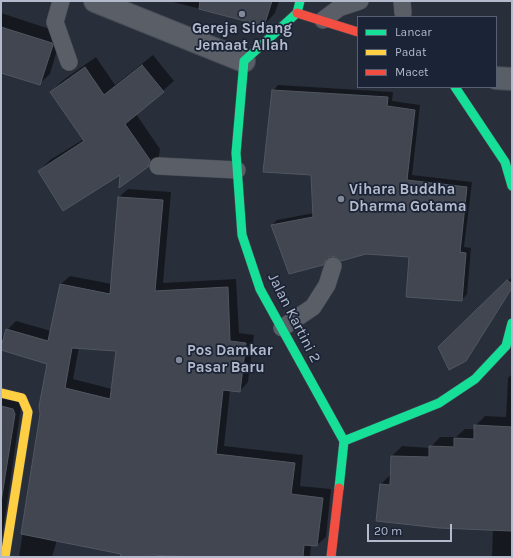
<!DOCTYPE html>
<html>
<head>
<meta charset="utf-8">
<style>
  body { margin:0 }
  #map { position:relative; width:513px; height:558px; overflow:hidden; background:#292f3a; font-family:Karla,sans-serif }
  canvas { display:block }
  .frame { position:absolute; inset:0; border:2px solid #b2bacb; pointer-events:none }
  .legend { position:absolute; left:357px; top:16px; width:140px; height:72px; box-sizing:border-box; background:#1b2436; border:1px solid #576072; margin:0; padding:5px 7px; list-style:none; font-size:12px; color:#b2bacb }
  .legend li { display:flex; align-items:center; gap:8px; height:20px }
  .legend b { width:20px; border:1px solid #576072 }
  .scale { position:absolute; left:367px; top:524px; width:85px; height:18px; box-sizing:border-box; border:2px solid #b2bacb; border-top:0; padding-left:5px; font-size:12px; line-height:14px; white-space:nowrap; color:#b2bacb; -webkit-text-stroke:3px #1b2436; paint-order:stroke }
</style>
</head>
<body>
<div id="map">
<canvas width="513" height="558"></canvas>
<div class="frame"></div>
<ul class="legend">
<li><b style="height:5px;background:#16e098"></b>Lancar</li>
<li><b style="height:5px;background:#ffcf43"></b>Padat</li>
<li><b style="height:5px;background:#f24e42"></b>Macet</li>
</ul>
<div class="scale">20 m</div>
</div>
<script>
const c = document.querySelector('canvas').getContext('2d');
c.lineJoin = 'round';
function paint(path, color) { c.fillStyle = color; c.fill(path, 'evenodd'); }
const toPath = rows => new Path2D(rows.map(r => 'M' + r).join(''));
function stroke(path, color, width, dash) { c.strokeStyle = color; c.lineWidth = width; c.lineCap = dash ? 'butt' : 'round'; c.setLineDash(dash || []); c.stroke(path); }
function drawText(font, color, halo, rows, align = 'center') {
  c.font = font + ' Karla,sans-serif'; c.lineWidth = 3.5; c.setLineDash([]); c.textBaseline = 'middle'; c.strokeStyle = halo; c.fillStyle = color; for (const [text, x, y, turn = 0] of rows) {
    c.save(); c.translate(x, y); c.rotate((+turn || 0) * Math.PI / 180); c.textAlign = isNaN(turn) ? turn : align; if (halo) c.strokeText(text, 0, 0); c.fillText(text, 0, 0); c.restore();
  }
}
const shadow = toPath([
  [169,1,279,1,275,13,264,25],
  [1,13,62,33,50,74,39,84,2,72,1,74],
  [153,55,174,81,136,114,160,149,159,156,148,167,121,173,39,171,50,160,84,139,51,92,62,81,96,57,115,85],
  [278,85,393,92,392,101,420,105,412,175,472,182,464,247,471,248,467,294,462,300,410,256,366,253,331,255,322,264,272,225,277,220,314,213,312,174,273,91],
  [128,189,171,192,163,283,236,279,239,333,254,335,248,382,240,391,230,390,224,446,303,455,300,486,331,489,326,537,317,545,311,545,310,557,121,557,122,554,57,540,52,557,19,557,48,363,1,349,1,336,5,337,7,330,16,321,51,331,61,284,70,276,112,284,119,197],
  [79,347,117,350,112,389,73,379],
  [512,277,512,289,466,360,439,347],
  [512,374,512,557,492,557,493,529,377,520,381,484,391,474,392,456,402,446,430,448,440,437,456,437,465,429,475,429,475,426,485,416,506,417,508,378],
  [1,392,22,400,1,545]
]);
const building = toPath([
  [200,1,272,1,264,26,199,9,200,1],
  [1,27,52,43,53,45,40,85,1,73,1,27],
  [142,65,164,92,125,124,150,160,148,167,119,188,120,175,63,211,38,171,84,141,50,92,85,67,104,95,142,65],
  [272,90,388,97,387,106,415,110,407,180,467,187,460,252,466,253,462,301,406,297,409,257,366,254,341,261,336,257,331,256,326,259,323,265,289,274,271,225,313,217,311,175,263,172,272,90],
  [118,197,163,200,155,291,228,287,230,341,246,343,240,392,223,390,216,454,295,463,291,494,323,498,317,546,304,545,303,557,192,557,150,555,150,557,120,557,121,554,21,534,40,414,39,406,47,364,1,350,1,347,6,329,48,341,60,284,110,294,118,197],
  [72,348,116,351,110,399,65,388,72,348],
  [507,280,512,284,512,288,466,361,449,370,438,347,507,280],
  [1,406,13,409,15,414,1,502,1,406],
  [474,425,512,427,512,531,439,528,376,521,380,484,390,485,391,456,429,457,429,446,454,447,454,438,474,439,474,425]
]);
const lane = toPath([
  [61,1,55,22,69,62],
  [402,1,403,13],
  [323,20,339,8,360,1],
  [158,166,237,170],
  [282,328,313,307,327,285,333,266]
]);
const street = toPath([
  [95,1,244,61],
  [496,78,512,79]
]);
const fast = toPath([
  [300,1,297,13,244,61,236,153,242,235,260,289,344,441,339,488],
  [455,87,505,162,512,186],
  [344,441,439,403,475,379,506,346,512,323]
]);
const slow = toPath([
  [1,393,22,398,28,412,5,557]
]);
const jam = toPath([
  [297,13,358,32],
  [331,557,339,488]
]);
const markers = [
  [242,14,4,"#828998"],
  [341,199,4,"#828998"],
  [179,360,4,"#828998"]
];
const poiNames = [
  ["Gereja Sidang",242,29,"center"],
  ["Jemaat Allah",242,46,"center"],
  ["Vihara Buddha",349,190],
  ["Dharma Gotama",349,207],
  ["Pos Damkar",187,351],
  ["Pasar Baru",187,368]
];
const streetNames = [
  ["Jalan Kartini 2",294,318,63]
];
paint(shadow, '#0007');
paint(building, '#414650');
stroke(building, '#515761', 1);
stroke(lane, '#454a53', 18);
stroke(street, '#454a53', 24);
stroke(fast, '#454a53', 10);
stroke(slow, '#454a53', 10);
stroke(jam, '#454a53', 10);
stroke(lane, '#5a5e67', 17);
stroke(street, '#5a5e67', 22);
stroke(fast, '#16e098', 9);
stroke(slow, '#ffcf43', 9);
stroke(jam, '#f24e42', 9);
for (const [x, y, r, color] of markers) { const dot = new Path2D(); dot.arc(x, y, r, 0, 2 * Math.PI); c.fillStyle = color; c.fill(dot); stroke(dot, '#1b2436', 1.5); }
drawText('bold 15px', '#b2bacb', '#1b2436', poiNames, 'left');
drawText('15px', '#b2bacb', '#1b2436', streetNames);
</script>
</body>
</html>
